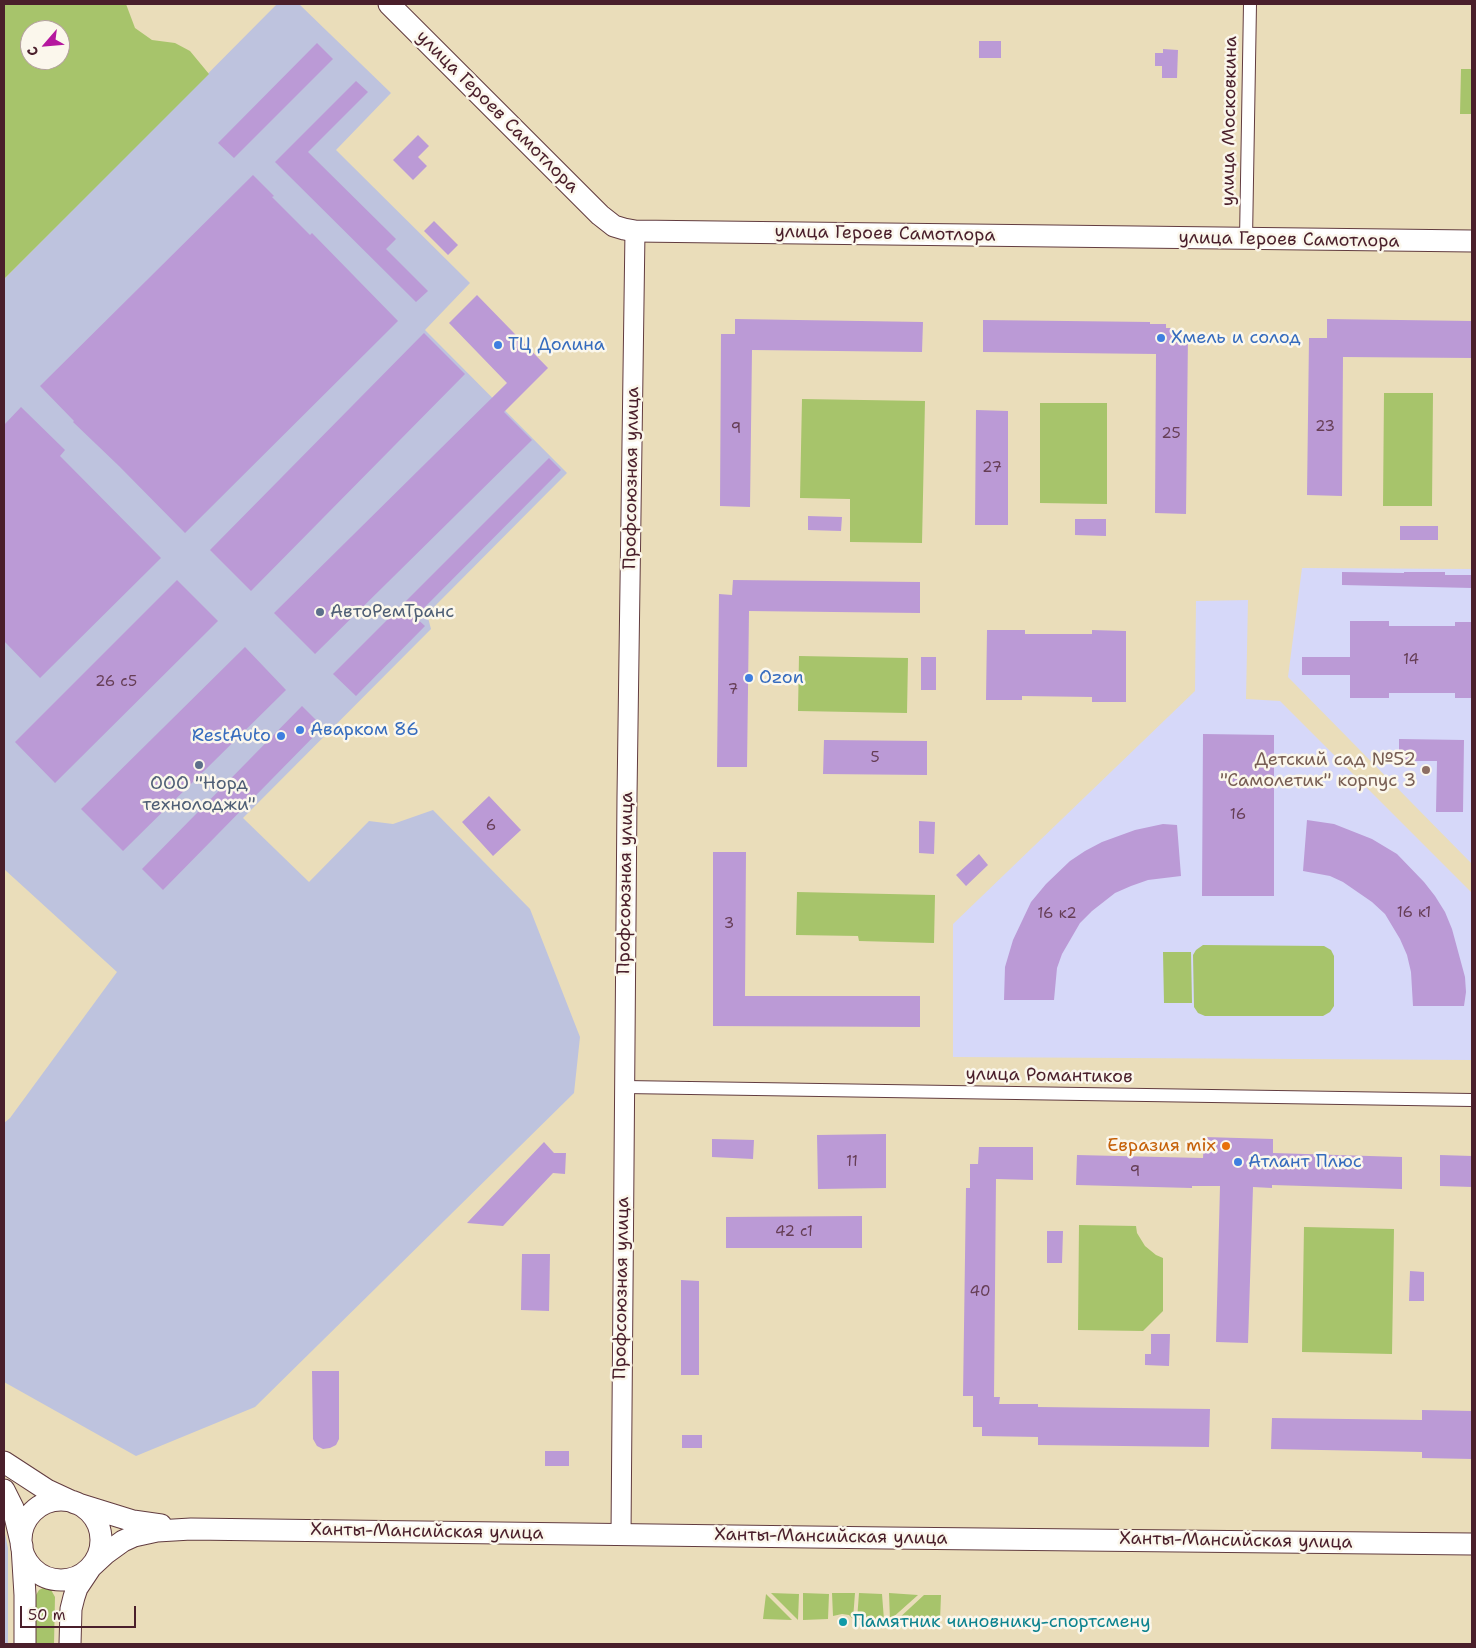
<!DOCTYPE html>
<html>
<head>
<meta charset="utf-8">
<style>
  body { margin:0 }
  #map { position:relative; width:1476px; height:1648px; overflow:hidden; background:#eaddba; font-family:"Shantell Sans",sans-serif }
  canvas { display:block }
  .frame { position:absolute; inset:0; border:5px solid #4a1f2b; pointer-events:none }
  .north { position:absolute; left:20px; top:20px; width:50px; height:50px; box-sizing:border-box; background:#fbf7ec; border:1px solid #b4a19f; border-radius:50%; rotate:243deg; font-size:14px; font-weight:700; line-height:20px; text-align:center; color:#4a1f2b }
  .north::after { content:''; display:block; margin:auto; width:18px; height:22px; background:#b5179e; clip-path:polygon(50% 0,100% 100%,50% 72%,0 100%) }
  .scale { position:absolute; left:20px; top:1606px; width:116px; height:22px; box-sizing:border-box; border:2px solid #4a1f2b; border-top:0; padding-left:6px; font-size:15px; line-height:18px; white-space:nowrap; color:#4a1f2b; -webkit-text-stroke:4px #fbf7ec; paint-order:stroke }
</style>
</head>
<body>
<div id="map">
<canvas width="1476" height="1648"></canvas>
<div class="frame"></div>
<div class="north">С</div>
<div class="scale">50 m</div>
</div>
<script>
const c = document.querySelector('canvas').getContext('2d');
c.lineJoin = 'round';
function paint(path, color) { c.fillStyle = color; c.fill(path, 'evenodd'); }
const toPath = rows => new Path2D(rows.map(r => 'M' + r).join(''));
function stroke(path, color, width, dash) { c.strokeStyle = color; c.lineWidth = width; c.lineCap = dash ? 'butt' : 'round'; c.setLineDash(dash || []); c.stroke(path); }
function drawText(font, color, halo, rows, align = 'center') {
  c.font = font + ' "Shantell Sans",sans-serif'; c.lineWidth = 5; c.setLineDash([]); c.textBaseline = 'middle'; c.strokeStyle = halo; c.fillStyle = color; for (const [text, x, y, turn = 0] of rows) {
    c.save(); c.translate(x, y); c.rotate((+turn || 0) * Math.PI / 180); c.textAlign = isNaN(turn) ? turn : align; if (halo) c.strokeText(text, 0, 0); c.fillText(text, 0, 0); c.restore();
  }
}
const built = toPath([
  [1302,568,1472,569,1472,864,1288,677],
  [1248,600,1246,699,1280,701,1472,893,1472,1060,953,1057,953,924,1195,691,1196,601]
]);
const industrial = toPath([
  [277,4,299,4,391,93,336,150,470,283,425,330,567,473,427,614,431,629,243,818,309,882,369,821,393,824,433,810,530,909,580,1037,574,1093,255,1407,136,1456,4,1382,4,1123,10,1118,117,972,4,869,4,279],
  [4,1529,8,1548,8,1644,4,1644]
]);
const green = toPath([
  [4,4,126,4,135,28,152,40,175,43,190,51,209,74,4,279],
  [30,30,60,30,60,60,30,60],
  [1461,69,1472,69,1472,114,1460,114],
  [1384,393,1433,393,1432,506,1383,506],
  [802,399,925,401,922,543,850,542,850,499,800,498],
  [1040,403,1107,403,1107,504,1040,503],
  [799,656,908,658,907,713,798,711],
  [797,892,935,895,934,943,859,941,858,936,796,935],
  [1203,945,1324,946,1331,950,1334,956,1334,1006,1330,1012,1323,1016,1205,1016,1198,1013,1194,1007,1193,955,1196,950],
  [1163,952,1191,952,1192,1003,1164,1003],
  [1079,1225,1136,1226,1137,1233,1145,1246,1156,1255,1163,1258,1163,1311,1143,1331,1078,1330],
  [1304,1227,1394,1229,1392,1354,1302,1352],
  [43,1588,50,1588,55,1597,54,1644,35,1644,36,1595,39,1590],
  [771,1593,799,1594,798,1620],
  [803,1593,829,1594,828,1619,803,1620],
  [832,1593,855,1593,853,1619,849,1615,842,1614,833,1616],
  [859,1593,882,1594,884,1620,857,1620],
  [889,1593,918,1595,890,1620],
  [766,1594,792,1620,763,1619],
  [924,1595,941,1595,940,1621,897,1620]
]);
const building = toPath([
  [979,41,1001,41,1001,58,979,58],
  [317,43,333,59,234,158,218,143],
  [1163,49,1178,50,1177,78,1162,78,1162,66,1155,66,1155,53,1163,53],
  [356,81,368,92,308,152,396,239,386,249,428,291,416,302,275,162],
  [418,135,429,146,418,157,427,166,413,180,393,160],
  [253,175,274,196,272,197,310,235,312,233,398,321,185,533,119,466,73,422,74,421,40,386],
  [434,221,458,245,448,255,424,231],
  [477,295,548,368,504,412,532,440,315,654,274,613,507,383,449,323],
  [735,319,923,322,922,352,752,350,750,507,720,506,721,334,735,334],
  [1327,319,1472,321,1472,358,1343,357,1342,496,1307,495,1309,338,1327,338],
  [983,320,1150,322,1150,324,1166,324,1166,328,1174,328,1174,334,1188,334,1186,514,1155,513,1156,354,983,352],
  [424,333,465,374,251,591,210,550],
  [21,407,65,450,60,456,161,558,40,678,4,641,4,425],
  [976,410,1008,411,1008,525,975,525],
  [549,458,561,470,415,617,425,626,356,696,333,674],
  [808,516,842,517,841,531,808,530],
  [1075,519,1106,519,1106,536,1075,535],
  [1400,526,1438,526,1438,540,1400,540],
  [1342,572,1404,573,1404,572,1445,572,1445,575,1472,575,1472,588,1342,585],
  [177,580,218,621,55,783,15,742],
  [733,580,920,582,920,613,749,611,747,767,717,767,719,594,732,595],
  [1350,621,1389,621,1389,626,1455,626,1455,622,1472,622,1472,698,1455,698,1455,693,1389,693,1389,698,1350,698,1350,675,1302,675,1302,657,1350,657],
  [987,630,1025,630,1025,634,1092,634,1092,630,1126,631,1126,702,1092,702,1092,697,1022,696,1022,700,986,700],
  [245,647,286,690,123,851,81,809],
  [921,657,936,657,936,690,921,690],
  [302,706,323,727,163,890,142,869],
  [1203,734,1274,735,1274,896,1202,896],
  [1399,739,1464,740,1463,812,1436,812,1437,761,1399,761],
  [824,740,927,741,927,775,823,774],
  [489,796,521,830,493,856,462,822],
  [1307,820,1334,824,1372,839,1397,854,1424,882,1435,896,1445,912,1452,929,1465,977,1466,992,1464,1006,1413,1006,1411,972,1407,955,1400,939,1385,914,1372,902,1343,882,1330,876,1303,871],
  [919,821,935,822,934,854,919,853],
  [1163,824,1177,825,1181,876,1148,880,1131,886,1115,893,1092,911,1080,923,1062,954,1057,968,1054,1000,1004,1000,1005,967,1013,940,1031,902,1046,884,1070,861,1085,851,1102,842,1135,830],
  [713,852,746,852,745,996,920,996,920,1027,713,1026],
  [979,854,988,865,966,886,956,875],
  [886,1134,886,1188,818,1189,817,1135],
  [1204,1137,1273,1139,1273,1153,1402,1157,1402,1189,1272,1185,1272,1188,1253,1187,1248,1343,1216,1342,1220,1186,1192,1186,1192,1188,1076,1185,1077,1155,1203,1158],
  [712,1139,754,1140,753,1159,712,1157],
  [544,1142,554,1153,566,1153,565,1174,553,1173,503,1226,467,1223],
  [979,1147,1033,1147,1033,1180,996,1179,994,1397,1000,1397,999,1404,1038,1404,1038,1407,1210,1409,1209,1447,1038,1445,1038,1437,982,1436,982,1427,973,1427,973,1396,963,1396,966,1188,970,1188,970,1164,978,1164],
  [1440,1155,1472,1156,1472,1187,1440,1186],
  [862,1216,862,1248,726,1248,726,1217],
  [1047,1231,1063,1231,1062,1263,1047,1263],
  [522,1254,550,1254,549,1311,521,1310],
  [1410,1271,1424,1272,1424,1301,1409,1301],
  [681,1280,699,1281,699,1375,681,1375],
  [1151,1334,1170,1334,1169,1366,1145,1365,1145,1354,1151,1354],
  [312,1371,339,1371,339,1439,336,1445,330,1448,323,1449,317,1446,313,1439],
  [1422,1410,1472,1411,1472,1459,1422,1458,1422,1452,1271,1449,1272,1418,1422,1420],
  [682,1435,702,1435,702,1448,682,1448],
  [545,1451,569,1451,569,1466,545,1466]
]);
const minor = toPath([
  [1246,239,1250,4],
  [625,1087,1472,1100]
]);
const secondary = toPath([
  [621,1535,627,796,635,231]
]);
const primary = toPath([
  [389,4,600,215,614,226,624,229,635,231,1472,241],
  [4,1462,47,1490,75,1503,133,1521,161,1525],
  [4,1490,13,1508,22,1546,25,1595,25,1644],
  '21 1540a40 40 0 1 1 80 0a40 40 0 1 1-80 0Z',
  [70,1644,71,1609,74,1597,77,1588,91,1567,105,1554,123,1541,134,1536,157,1531,191,1529,887,1538,1472,1544]
]);
const markers = [
  [1161,338,5,"#3f7fe0"],
  [498,345,5,"#3f7fe0"],
  [320,612,5,"#5c6f8a"],
  [749,678,5,"#3f7fe0"],
  [300,730,5,"#3f7fe0"],
  [281,736,5,"#3f7fe0"],
  [199,765,5,"#5c6f8a"],
  [1426,770,5,"#8d6e63"],
  [1226,1146,5,"#e8710a"],
  [1238,1162,5,"#3f7fe0"],
  [843,1622,5,"#0f9aa8"]
];
const numberNames = [
  ["23",1325,427],
  ["9",736,429],
  ["25",1171,434],
  ["27",992,468],
  ["14",1411,660],
  ["26 с5",116,682],
  ["7",733,690],
  ["5",875,758],
  ["16",1238,815],
  ["6",491,826],
  ["16 к1",1414,913],
  ["16 к2",1057,914],
  ["3",729,924],
  ["11",852,1162],
  ["9",1135,1172],
  ["42 с1",794,1232],
  ["40",980,1292]
];
const streetNames = [
  ["улица Героев Самотлора",497,112,45],
  ["улица Московкина",1230,121,-89],
  ["улица Героев Самотлора",885,234,1],
  ["улица Героев Самотлора",1289,240,1],
  ["Профсоюзная улица",632,478,-89],
  ["Профсоюзная улица",626,883,-89],
  ["улица Романтиков",1049,1076,1],
  ["Профсоюзная улица",622,1288,-89],
  ["Ханты-Мансийская улица",427,1532,1],
  ["Ханты-Мансийская улица",831,1537,1],
  ["Ханты-Мансийская улица",1236,1541,1]
];
const shopNames = [
  ["Хмель и солод",1171,338],
  ["ТЦ Долина",508,345],
  ["Ozon",759,678],
  ["Аварком 86",310,730],
  ["RestAuto",271,736,"right"],
  ["Атлант Плюс",1248,1162]
];
const serviceNames = [
  ["АвтоРемТранс",330,612],
  ["ООО \"Норд",199,784,"center"],
  ["технолоджи\"",199,805,"center"]
];
const educationNames = [
  ["Детский сад №52",1416,760],
  ["\"Самолетик\" корпус 3",1416,781]
];
const foodNames = [
  ["Евразия mix",1216,1146]
];
const cultureNames = [
  ["Памятник чиновнику-спортсмену",853,1622]
];
paint(built, '#d6d8f9');
paint(industrial, '#bec3de');
paint(green, '#a7c46b');
paint(building, '#bb9ad6');
stroke(minor, '#623c40', 14);
stroke(secondary, '#623c40', 21);
stroke(primary, '#623c40', 23);
stroke(minor, '#fff', 12);
stroke(secondary, '#fff', 19);
stroke(primary, '#fff', 21);
for (const [x, y, r, color] of markers) { const dot = new Path2D(); dot.arc(x, y, r, 0, 2 * Math.PI); c.fillStyle = color; c.fill(dot); stroke(dot, '#fbf7ec', 2); }
drawText('15px', '#663e56', null, numberNames);
drawText('18px', '#4a1f2b', '#fbf7ec', streetNames);
drawText('18px', '#366cbe', '#fbf7ec', shopNames, 'left');
drawText('18px', '#4e5e75', '#fbf7ec', serviceNames, 'left');
drawText('18px', '#785e54', '#fbf7ec', educationNames, 'right');
drawText('18px', '#c56008', '#fbf7ec', foodNames, 'right');
drawText('18px', '#0d838f', '#fbf7ec', cultureNames, 'left');
</script>
</body>
</html>
